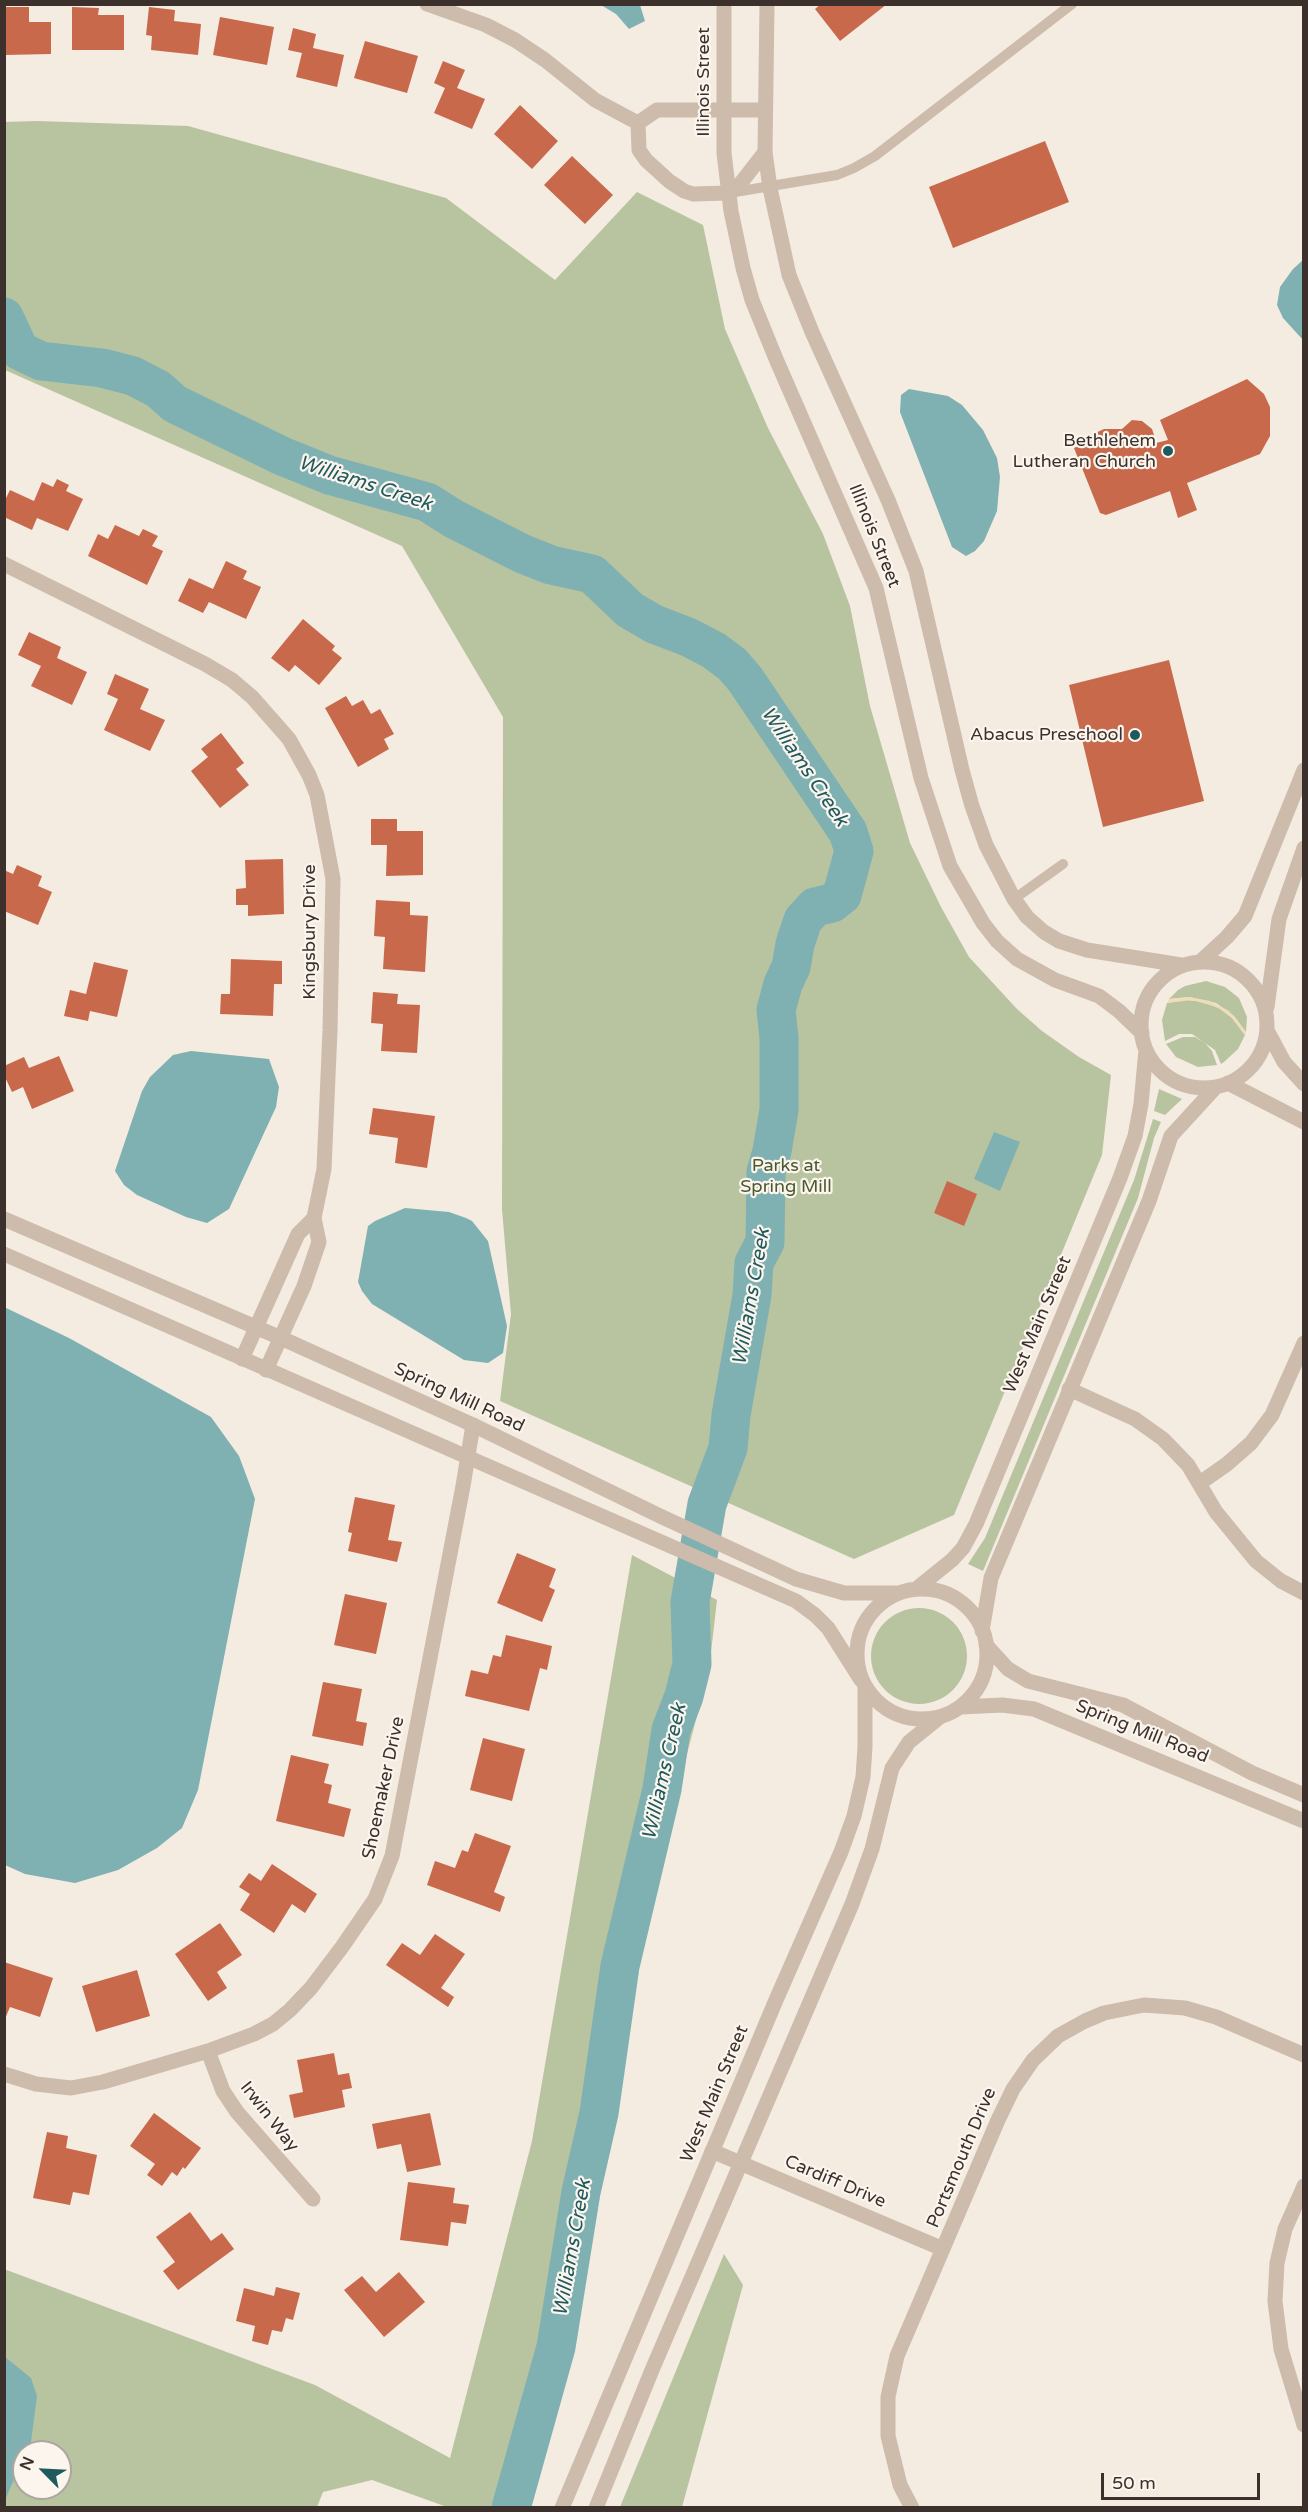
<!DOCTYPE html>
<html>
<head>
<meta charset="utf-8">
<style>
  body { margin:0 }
  #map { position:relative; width:1308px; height:2512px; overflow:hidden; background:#f4ebe1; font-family:"Varela Round",sans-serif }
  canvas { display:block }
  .frame { position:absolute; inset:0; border:6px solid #3b302b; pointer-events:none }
  .north { position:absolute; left:12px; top:2440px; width:60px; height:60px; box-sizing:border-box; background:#fbf5ee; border:2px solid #aea6a0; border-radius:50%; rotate:294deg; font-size:16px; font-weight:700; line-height:24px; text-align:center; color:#3b302b }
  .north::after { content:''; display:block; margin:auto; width:21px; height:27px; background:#1f5a5e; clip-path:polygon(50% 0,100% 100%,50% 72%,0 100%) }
  .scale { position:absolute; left:1101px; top:2473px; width:159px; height:27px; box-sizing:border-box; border:3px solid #3b302b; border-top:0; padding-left:8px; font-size:18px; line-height:21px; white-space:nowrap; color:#3b302b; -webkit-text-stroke:4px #fbf5ee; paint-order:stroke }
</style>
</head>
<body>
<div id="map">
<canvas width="1308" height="2512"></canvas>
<div class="frame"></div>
<div class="north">N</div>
<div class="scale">50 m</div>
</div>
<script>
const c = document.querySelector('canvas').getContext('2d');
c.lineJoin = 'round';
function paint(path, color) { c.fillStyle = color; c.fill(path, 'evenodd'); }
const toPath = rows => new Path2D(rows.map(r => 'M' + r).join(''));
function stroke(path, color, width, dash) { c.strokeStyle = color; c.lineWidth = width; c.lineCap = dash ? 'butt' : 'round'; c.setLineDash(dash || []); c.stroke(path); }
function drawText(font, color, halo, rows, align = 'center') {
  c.font = font + ' "Varela Round",sans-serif'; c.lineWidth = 4.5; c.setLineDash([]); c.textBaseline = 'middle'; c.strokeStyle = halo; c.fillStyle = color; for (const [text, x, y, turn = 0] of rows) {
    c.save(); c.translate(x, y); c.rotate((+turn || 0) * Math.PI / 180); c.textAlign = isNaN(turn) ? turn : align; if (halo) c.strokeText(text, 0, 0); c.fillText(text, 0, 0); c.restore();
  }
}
const green = toPath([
  [37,121,188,126,446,198,555,280,637,192,703,225,725,329,768,428,823,534,850,606,870,706,910,843,941,907,969,957,1017,1009,1042,1031,1079,1057,1111,1075,1102,1155,954,1515,854,1559,500,1401,511,1314,502,1209,503,717,402,546,5,370,4,122],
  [1206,981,1225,987,1239,998,1247,1017,1246,1032,1234,1016,1216,1003,1189,997,1169,999,1178,990,1185,986],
  [1187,1000,1204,1002,1223,1010,1232,1018,1245,1035,1238,1049,1224,1062,1221,1064,1215,1050,1192,1034,1179,1034,1165,1041,1162,1020,1167,1003],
  [1183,1037,1195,1037,1205,1043,1212,1051,1217,1065,1198,1067,1176,1057,1166,1044],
  [1159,1089,1182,1099,1165,1115,1154,1111],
  [1153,1119,1161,1122,1154,1138,1138,1198,983,1571,968,1564,985,1538,1134,1180],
  [632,1555,717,1600,709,1670,648,1903,568,2364,527,2501,509,2507,447,2507,372,2480,323,2492,317,2507,5,2507,4,2269,315,2385,450,2458,532,2141],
  [24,2452,60,2452,60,2488,24,2488],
  '871 1656a48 48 0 1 1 96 0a48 48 0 1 1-96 0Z',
  [724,2254,743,2285,682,2507,620,2507]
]);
const sand = toPath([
  [1189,997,1210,1001,1229,1011,1246,1032,1245,1035,1232,1018,1217,1007,1192,1000,1167,1003,1169,999]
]);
const water = toPath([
  [601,5,640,5,645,21,629,29,616,14],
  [1303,260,1303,340,1283,318,1277,305,1280,287,1293,269],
  [909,389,948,396,962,405,983,430,997,458,1000,477,997,511,984,541,975,551,966,556,952,547,900,412,901,395],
  [191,1051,269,1059,279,1087,276,1107,229,1209,207,1223,186,1217,137,1195,124,1185,115,1171,142,1091,150,1077,173,1055],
  [994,1132,1020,1142,1000,1191,974,1179],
  [405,1208,449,1212,466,1218,472,1221,488,1241,507,1326,503,1353,488,1363,464,1360,372,1304,362,1291,358,1282,368,1226,375,1221],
  [4,1307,69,1338,211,1417,239,1456,255,1499,198,1790,182,1828,157,1848,118,1870,75,1883,25,1874,5,1865],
  [5,2357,31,2378,37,2396,31,2442,26,2452,24,2452,24,2457,5,2500]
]);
const river = toPath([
  [4,317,20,351,41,361,102,368,133,376,158,389,175,404,282,456,329,475,427,502,454,519,523,554,551,565,592,574,630,610,654,624,688,637,713,650,732,664,745,679,848,832,854,851,842,895,832,903,815,907,803,920,795,944,791,967,783,984,776,1010,779,1038,779,1110,772,1151,766,1172,765,1242,754,1263,752,1295,731,1415,728,1448,707,1504,690,1602,692,1664,684,1696,671,1730,662,1789,620,1966,599,2113,581,2192,556,2347,511,2508]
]);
const building = toPath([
  [821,4,887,4,840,41,815,9],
  [5,7,29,7,29,22,51,22,51,54,5,55],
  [72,7,99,8,98,15,124,15,124,50,72,50],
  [149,7,175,10,174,21,201,24,198,55,151,50,152,36,146,35],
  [220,17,274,27,267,65,213,55],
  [293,28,316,34,313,48,344,55,337,87,296,77,302,53,288,50],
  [365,41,418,56,407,93,354,78],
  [443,61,465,70,457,88,485,99,472,129,434,113,445,88,434,83],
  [520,105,558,141,532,169,494,134],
  [1045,141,1069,202,953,248,929,187],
  [572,156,613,195,585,224,544,185],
  [1247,379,1264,394,1270,407,1270,436,1260,454,1187,483,1197,510,1178,518,1170,491,1106,515,1100,513,1074,448,1089,441,1087,437,1104,429,1122,429,1132,420,1142,421,1152,429,1154,435,1152,444,1168,440,1160,420],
  [57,479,69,485,66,491,83,499,68,531,37,518,32,530,4,517,4,502,10,490,34,501,42,482,53,487],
  [115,525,139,536,143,529,158,536,152,546,163,551,147,585,88,556,98,534,108,539],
  [226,561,247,571,243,579,261,587,246,619,209,602,203,613,178,601,189,578,213,589],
  [303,619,335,646,332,650,342,658,319,685,295,665,289,672,271,658],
  [29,632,61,647,57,658,87,672,72,705,31,686,41,666,18,655],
  [1169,660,1204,801,1103,827,1069,685],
  [115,674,149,689,140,709,165,720,150,751,104,730,118,699,107,694],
  [346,696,352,706,363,700,371,714,380,709,394,734,384,739,389,749,358,767,325,708],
  [221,733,244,763,236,769,249,785,220,808,191,771,208,757,201,749],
  [371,819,397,819,397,831,423,831,423,875,386,876,387,845,371,845],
  [283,859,284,914,248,916,248,905,236,905,236,889,246,888,245,860],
  [17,865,42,876,38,886,52,892,38,925,4,911,4,870,13,874],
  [376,900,410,902,410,915,428,916,425,972,383,969,385,937,374,936],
  [231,959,282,961,282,984,274,984,273,1016,220,1014,221,994,230,994],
  [94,962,128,970,117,1017,90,1011,88,1021,64,1016,70,990,86,994],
  [373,992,398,994,397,1004,420,1005,417,1053,381,1051,383,1024,371,1023],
  [59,1056,74,1091,32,1109,23,1087,12,1092,4,1075,4,1066,24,1057,29,1068],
  [373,1108,435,1116,427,1168,395,1163,398,1138,369,1134],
  [947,1181,977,1194,964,1226,934,1213],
  [355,1497,395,1505,388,1540,402,1542,397,1562,348,1551,352,1533,348,1532],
  [517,1553,556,1569,549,1587,555,1590,542,1622,497,1603],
  [345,1594,387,1603,376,1654,334,1645],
  [506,1635,552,1646,547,1670,540,1668,529,1711,465,1696,471,1670,488,1674,493,1655,501,1657],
  [323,1682,362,1689,356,1721,367,1723,363,1746,312,1736],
  [483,1738,525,1749,512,1801,470,1790],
  [291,1755,329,1764,324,1783,332,1785,328,1803,351,1809,344,1837,276,1821],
  [475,1833,511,1846,494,1892,505,1897,500,1912,427,1885,435,1861,455,1868,462,1850,468,1852],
  [272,1864,317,1894,305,1913,292,1904,274,1933,240,1910,250,1894,239,1887,249,1873,261,1881],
  [220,1923,242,1955,217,1972,227,1988,208,2001,175,1954],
  [435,1934,465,1954,441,1988,454,1997,448,2007,386,1965,402,1943,420,1955],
  [4,1962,53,1978,40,2017,10,2007,4,2021],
  [137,1970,150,2016,96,2032,82,1986],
  [334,2053,338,2075,349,2073,352,2088,342,2090,345,2107,294,2118,289,2095,303,2092,297,2060],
  [154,2113,201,2148,185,2169,183,2167,177,2176,172,2172,162,2186,147,2175,155,2164,130,2146],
  [430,2113,441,2165,407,2172,401,2144,377,2149,372,2124],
  [47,2132,68,2136,66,2148,97,2155,89,2195,73,2192,70,2205,33,2198],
  [408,2182,455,2188,453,2203,469,2205,466,2224,451,2222,448,2246,400,2240],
  [190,2212,211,2241,222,2233,234,2249,178,2290,163,2271,175,2262,156,2237],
  [399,2272,425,2302,384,2337,344,2290,362,2276,376,2292],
  [276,2287,300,2293,293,2320,286,2318,282,2332,272,2330,268,2345,252,2341,255,2326,236,2321,244,2288,274,2296]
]);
const service = toPath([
  [729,193,837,175,854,168,875,156,1072,4],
  [1014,899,1063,864]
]);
const minor = toPath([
  [427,4,486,25,515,40,545,60,595,100,638,123],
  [638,123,639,150,646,160,669,181,684,191,693,194,728,193,740,184,765,152],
  [638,123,657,110,765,110],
  [4,564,205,664,232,680,252,697,289,739,309,775,317,795,333,879,330,1030,324,1169,314,1218,319,1242,304,1286,266,1370],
  [242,1359,298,1234,314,1218],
  [1069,1389,1135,1419,1163,1439,1188,1465,1216,1512,1256,1561,1281,1581,1304,1593],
  [1200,1483,1227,1464,1251,1443,1272,1415,1304,1343],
  [208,2051,223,2091,237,2112,313,2199],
  [4,2074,36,2084,71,2088,103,2082,208,2051,254,2034,273,2024,290,2010,311,1988,342,1947,375,1899,392,1856,463,1486,473,1425],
  [712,2151,943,2249],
  [1304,2186,1285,2229,1277,2263,1275,2301,1281,2349,1304,2425],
  [912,2508,900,2485,888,2436,888,2397,897,2356,998,2120,1013,2089,1033,2060,1058,2036,1085,2021,1104,2013,1144,2005,1185,2008,1216,2017,1304,2055]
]);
const tertiary = toPath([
  [724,4,724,153,731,211,743,268,752,300,776,359,876,588,921,778,950,866,983,923,997,941,1017,959,1055,980,1099,996,1119,1011,1142,1033],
  [767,4,765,152,770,188,789,275,812,332,888,500,916,571,962,770,972,806,986,845,1014,899,1027,917,1044,932,1059,941,1087,950,1181,965],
  [1201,961,1227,937,1245,916,1304,770],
  '1141 1025a63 63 0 1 1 126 0a63 63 0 1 1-126 0Z',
  [1267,1007,1279,919,1304,848],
  [1268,1032,1284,1062,1304,1084],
  [1228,1083,1304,1122],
  [4,1219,281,1338,473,1425,660,1516,796,1579,844,1593,899,1593],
  [4,1254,796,1601,815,1615,828,1628,861,1680],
  '857 1654a65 65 0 1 1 130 0a65 65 0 1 1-130 0Z',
  [916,1589,952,1560,963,1548,976,1524,1120,1178,1135,1136,1141,1104,1146,1050],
  [982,1631,991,1578,1149,1201,1171,1136,1215,1088],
  [986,1645,1008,1669,1028,1681,1123,1705,1252,1773,1304,1795],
  [961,1707,1002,1705,1034,1709,1304,1821],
  [562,2508,776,2000,841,1852,854,1816,863,1777,865,1747,865,1687],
  [596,2508,652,2370,852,1904,872,1849,892,1768,909,1742,940,1717]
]);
const markers = [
  [1168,451,6,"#1f5a5e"],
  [1135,735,6,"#1f5a5e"]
];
const streetNames = [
  ["Illinois Street",704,82,-90],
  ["Illinois Street",874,536,68],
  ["Kingsbury Drive",310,932,-90],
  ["West Main Street",1038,1325,-67],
  ["Spring Mill Road",459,1398,25],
  ["Spring Mill Road",1142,1732,22],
  ["Shoemaker Drive",384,1788,-78],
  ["West Main Street",715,2094,-67],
  ["Irwin Way",269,2117,52],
  ["Portsmouth Drive",962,2158,-67],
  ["Cardiff Drive",835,2182,23]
];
const poiNames = [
  ["Bethlehem",1156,441],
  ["Lutheran Church",1156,462],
  ["Abacus Preschool",1123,735]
];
const parkNames = [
  ["Parks at",786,1166],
  ["Spring Mill",786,1187]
];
const waterNames = [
  ["Williams Creek",365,484,18],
  ["Williams Creek",804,767,56],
  ["Williams Creek",752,1297,-80],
  ["Williams Creek",665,1772,-77],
  ["Williams Creek",573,2248,-80]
];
paint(green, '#b8c4a0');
paint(sand, '#efdcb8');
paint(water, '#7fb0b2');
stroke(river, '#7fb0b2', 39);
paint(building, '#c8694b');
stroke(service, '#cdbbac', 10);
stroke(minor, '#cdbbac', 15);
stroke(tertiary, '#cdbbac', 15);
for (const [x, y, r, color] of markers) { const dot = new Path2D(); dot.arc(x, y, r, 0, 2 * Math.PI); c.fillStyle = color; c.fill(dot); stroke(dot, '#fbf5ee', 2); }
drawText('18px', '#3b302b', '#fbf5ee', streetNames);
drawText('18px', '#3b302b', '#fbf5ee', poiNames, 'right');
drawText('18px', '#4a5a2e', '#fbf5ee', parkNames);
drawText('italic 20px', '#1f5a5e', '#fbf5ee', waterNames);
</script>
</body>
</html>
